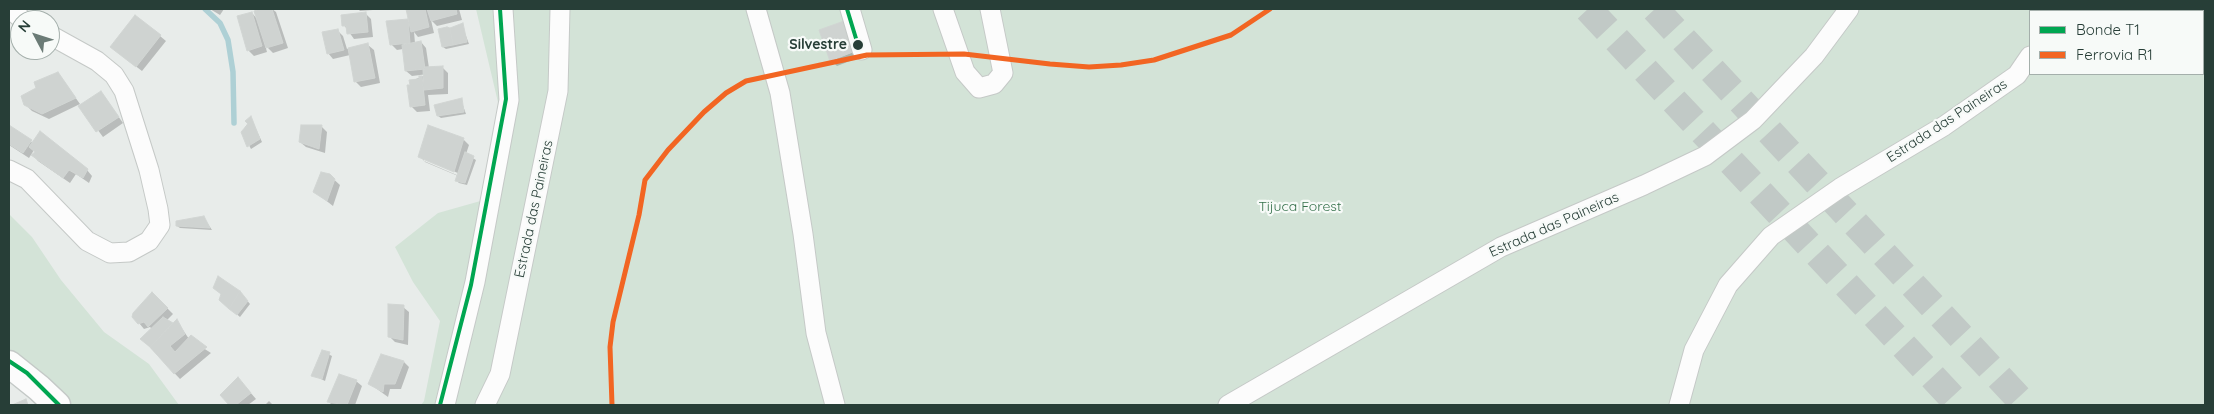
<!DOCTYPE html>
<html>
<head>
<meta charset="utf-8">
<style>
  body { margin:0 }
  #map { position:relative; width:2214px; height:414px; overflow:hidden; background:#e8ecea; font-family:Quicksand,sans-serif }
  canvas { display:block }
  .frame { position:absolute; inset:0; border:10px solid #273e37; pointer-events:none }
  .legend { position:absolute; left:2029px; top:10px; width:175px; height:65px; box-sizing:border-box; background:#f7faf8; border:1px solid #a4afab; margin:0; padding:6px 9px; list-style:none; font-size:15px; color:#273e37 }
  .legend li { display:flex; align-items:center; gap:10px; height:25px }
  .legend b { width:25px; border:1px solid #a4afab }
  .north { position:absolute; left:10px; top:10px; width:50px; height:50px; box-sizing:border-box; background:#f7faf8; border:1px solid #a4afab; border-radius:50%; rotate:310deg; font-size:14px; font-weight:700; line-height:20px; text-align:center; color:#273e37 }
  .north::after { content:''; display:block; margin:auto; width:18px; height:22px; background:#6b7b76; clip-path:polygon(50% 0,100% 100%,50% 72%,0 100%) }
</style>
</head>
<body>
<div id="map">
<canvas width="2214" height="414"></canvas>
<div class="frame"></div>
<ul class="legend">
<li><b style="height:6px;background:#00a651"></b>Bonde T1</li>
<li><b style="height:6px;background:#f26522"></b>Ferrovia R1</li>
</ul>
<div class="north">N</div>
</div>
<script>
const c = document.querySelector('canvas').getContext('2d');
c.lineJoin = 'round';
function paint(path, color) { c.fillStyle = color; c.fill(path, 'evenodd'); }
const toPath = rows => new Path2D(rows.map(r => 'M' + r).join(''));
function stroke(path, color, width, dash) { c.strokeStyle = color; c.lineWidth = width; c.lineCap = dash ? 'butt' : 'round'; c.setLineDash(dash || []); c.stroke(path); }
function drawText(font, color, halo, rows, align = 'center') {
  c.font = font + ' Quicksand,sans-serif'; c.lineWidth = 4.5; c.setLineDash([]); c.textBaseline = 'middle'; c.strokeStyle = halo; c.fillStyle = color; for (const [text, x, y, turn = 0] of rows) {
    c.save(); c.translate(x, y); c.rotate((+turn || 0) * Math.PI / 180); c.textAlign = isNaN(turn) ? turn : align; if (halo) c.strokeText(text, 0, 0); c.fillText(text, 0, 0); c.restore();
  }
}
const green = toPath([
  [476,9,2205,9,2205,405,421,405,424,401,440,321,413,282,395,247,438,213,484,200,501,115],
  [2030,11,2203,11,2203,74,2030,74],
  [9,214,32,237,61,280,104,332,149,364,179,405,71,405,9,355]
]);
const shadow = toPath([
  [210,9,224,9,220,15],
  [264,9,272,9,276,12,288,48,273,53,265,45,267,52,254,56,248,50,252,13,258,20,255,12],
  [358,9,373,9,373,10,360,11],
  [407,9,459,9,462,20,437,26,431,20,434,33,418,37,414,32,415,43,421,42,426,48,429,68,442,67,448,73,448,94,428,95,430,111,417,112,411,106,411,81,428,74,412,76,406,71,403,49,397,50,391,44,407,20,410,23],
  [366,14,371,19,373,37,354,39,344,25],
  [462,25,469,44,446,49,443,47,456,29],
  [852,27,863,56,837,66,831,60],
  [338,31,343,36,347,49,368,45,374,50,380,83,361,87,355,81,350,55,333,59,328,53],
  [160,36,166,41,142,71,117,52],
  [58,73,80,104,49,119,32,111,26,105,37,89],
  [101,92,123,123,103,137,80,106],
  [461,100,466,114,441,118,438,116],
  [251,118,262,142,251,149,242,132],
  [321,126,327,132,325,153,306,147,300,142],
  [9,127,33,143,87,170,92,176,89,183,76,174,70,183,38,161,33,155,36,152,34,150,29,158,9,145],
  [463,139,469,145,466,154,476,160,467,185,459,183,456,180,458,176,425,162,420,156],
  [424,158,460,174,459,176,424,161],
  [329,175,340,185,333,206,315,192],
  [204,218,212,230,180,228,177,226],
  [214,288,245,298,250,304,240,317,226,305,222,295],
  [152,293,173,314,166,321,173,325,177,321,189,339,211,353,180,379,142,339,152,329,150,327,144,329,139,323],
  [403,307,409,312,408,345,395,342,390,337],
  [322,351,332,356,325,381,313,375],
  [404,362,409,367,401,389,390,389,388,397,370,384],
  [238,378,256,399,248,405,231,405,222,395],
  [356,381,362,386,355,405,332,405,328,401],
  [269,401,273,405,265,405]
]);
const stream = toPath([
  [205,9,220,23,228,40,233,72,234,123]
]);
const building = toPath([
  [260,9,272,9,283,43,266,48,254,11,260,9],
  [406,9,425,9,429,27,411,32,406,9],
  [427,9,456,9,457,14,431,21,427,9],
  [252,12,262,46,247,51,237,16,252,12],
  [366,12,368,32,347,34,346,26,342,26,341,15,366,12],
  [135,15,161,35,136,67,110,47,135,15],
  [408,19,410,43,390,45,386,21,408,19],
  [847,20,858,50,830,61,819,30,847,20],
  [463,23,467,42,453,45,450,28,463,23],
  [447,27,450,28,453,45,442,47,438,29,447,27],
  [338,29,344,50,327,54,322,32,338,29],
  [421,41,425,69,405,71,402,45,421,41],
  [368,43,375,78,354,82,348,48,368,43],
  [443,66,443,88,424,90,423,70,425,67,443,66],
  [58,72,76,98,42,114,24,105,21,96,36,88,34,82,58,72],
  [419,76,422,76,425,105,410,107,407,85,410,85,409,80,419,79,419,76],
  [101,91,119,117,96,132,78,106,101,91],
  [462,98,464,112,437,116,434,105,462,98],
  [251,116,260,139,247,147,241,132,248,124,245,121,251,116],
  [9,125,32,140,23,153,9,144,9,125],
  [301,125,322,125,319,149,299,142,301,125],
  [428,125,464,138,454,172,418,157,428,125],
  [40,131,88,169,83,178,69,170,63,178,31,155,35,152,29,147,40,131],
  [465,152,474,156,465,183,455,181,465,152],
  [321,172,330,174,335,179,327,201,313,192,321,172],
  [204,216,210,228,176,226,176,221,204,216],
  [218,276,240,291,229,309,219,300,221,294,213,288,218,276],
  [240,291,248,301,237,315,229,309,240,291],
  [152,292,168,308,148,327,144,322,138,324,132,317,133,313,152,292],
  [388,304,404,305,403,340,388,337,388,304],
  [163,317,173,323,150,347,140,339,163,317],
  [177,319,185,334,170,346,175,352,191,335,207,347,174,374,150,347,177,319],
  [322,350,330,352,322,379,311,376,322,350],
  [381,354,404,361,395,384,384,384,383,392,368,384,381,354],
  [339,374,357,380,347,405,327,402,339,374],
  [238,377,251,393,236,405,229,405,220,395,238,377],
  [26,399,28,405,12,405,26,399]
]);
const highwayTunnel = toPath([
  [1588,9,1959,405],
  [1655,9,2025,405]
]);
const street = toPath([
  [10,9,23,20],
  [756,9,780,93,803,234,816,333,835,405],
  [850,9,862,50],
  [943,9,965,72,979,88,994,84,1003,73,990,9],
  [2059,11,2060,9],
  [9,170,27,179,87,241,110,253,129,252,149,241,160,225,158,209,149,170,124,91,114,75,97,61,50,35],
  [445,405,475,282,509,100,503,9],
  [485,405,500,374,558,91,560,9],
  [1228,405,1501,247,1644,185,1705,156,1753,120,1814,56,1849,9],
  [1679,405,1694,350,1728,285,1771,236,1840,188,1944,126,2017,75,2030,56]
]);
const secondary = toPath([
  [9,364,39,388,57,405]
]);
const tram = toPath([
  [847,9,858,45],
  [9,361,27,373,59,405],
  [440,405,471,285,506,99,500,9]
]);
const rail1 = toPath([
  [612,405,610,347,613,322,639,215,645,180,668,150,704,112,726,93,746,81,867,55,964,54,1050,64,1089,67,1121,65,1154,60,1231,35,1270,9]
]);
const tram1 = toPath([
  [847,9,858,45],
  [9,361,27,373,59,405],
  [440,405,471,285,506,99,500,9]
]);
const markers = [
  [858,45,6,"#273e37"]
];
const stopNames = [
  ["Silvestre",847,45]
];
const streetNames = [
  ["Estrada das Paineiras",1947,121,-33],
  ["Estrada das Paineiras",534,209,-78],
  ["Estrada das Paineiras",1554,225,-24]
];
const parkNames = [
  ["Tijuca Forest",1300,207]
];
paint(green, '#d3e3d7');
paint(shadow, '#0003');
stroke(stream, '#aed0d5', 5.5);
paint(building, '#cfd3d1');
stroke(building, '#d1d5d3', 1);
stroke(highwayTunnel, '#c1c9c6', 28, [28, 14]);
stroke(street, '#c5c9c7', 21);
stroke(secondary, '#c4c9c7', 29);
stroke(street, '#fcfcfc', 19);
stroke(secondary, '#fcfcfc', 26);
stroke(tram, '#c9cccb', 1);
stroke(rail1, '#f26522', 5);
stroke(tram1, '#00a651', 4);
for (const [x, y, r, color] of markers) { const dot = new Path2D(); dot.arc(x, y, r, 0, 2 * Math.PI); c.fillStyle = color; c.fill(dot); stroke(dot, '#f7faf8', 2); }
drawText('bold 14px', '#273e37', '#f7faf8', stopNames, 'right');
drawText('14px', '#273e37', '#f7faf8', streetNames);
drawText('14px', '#35714b', '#f7faf8', parkNames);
</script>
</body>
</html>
